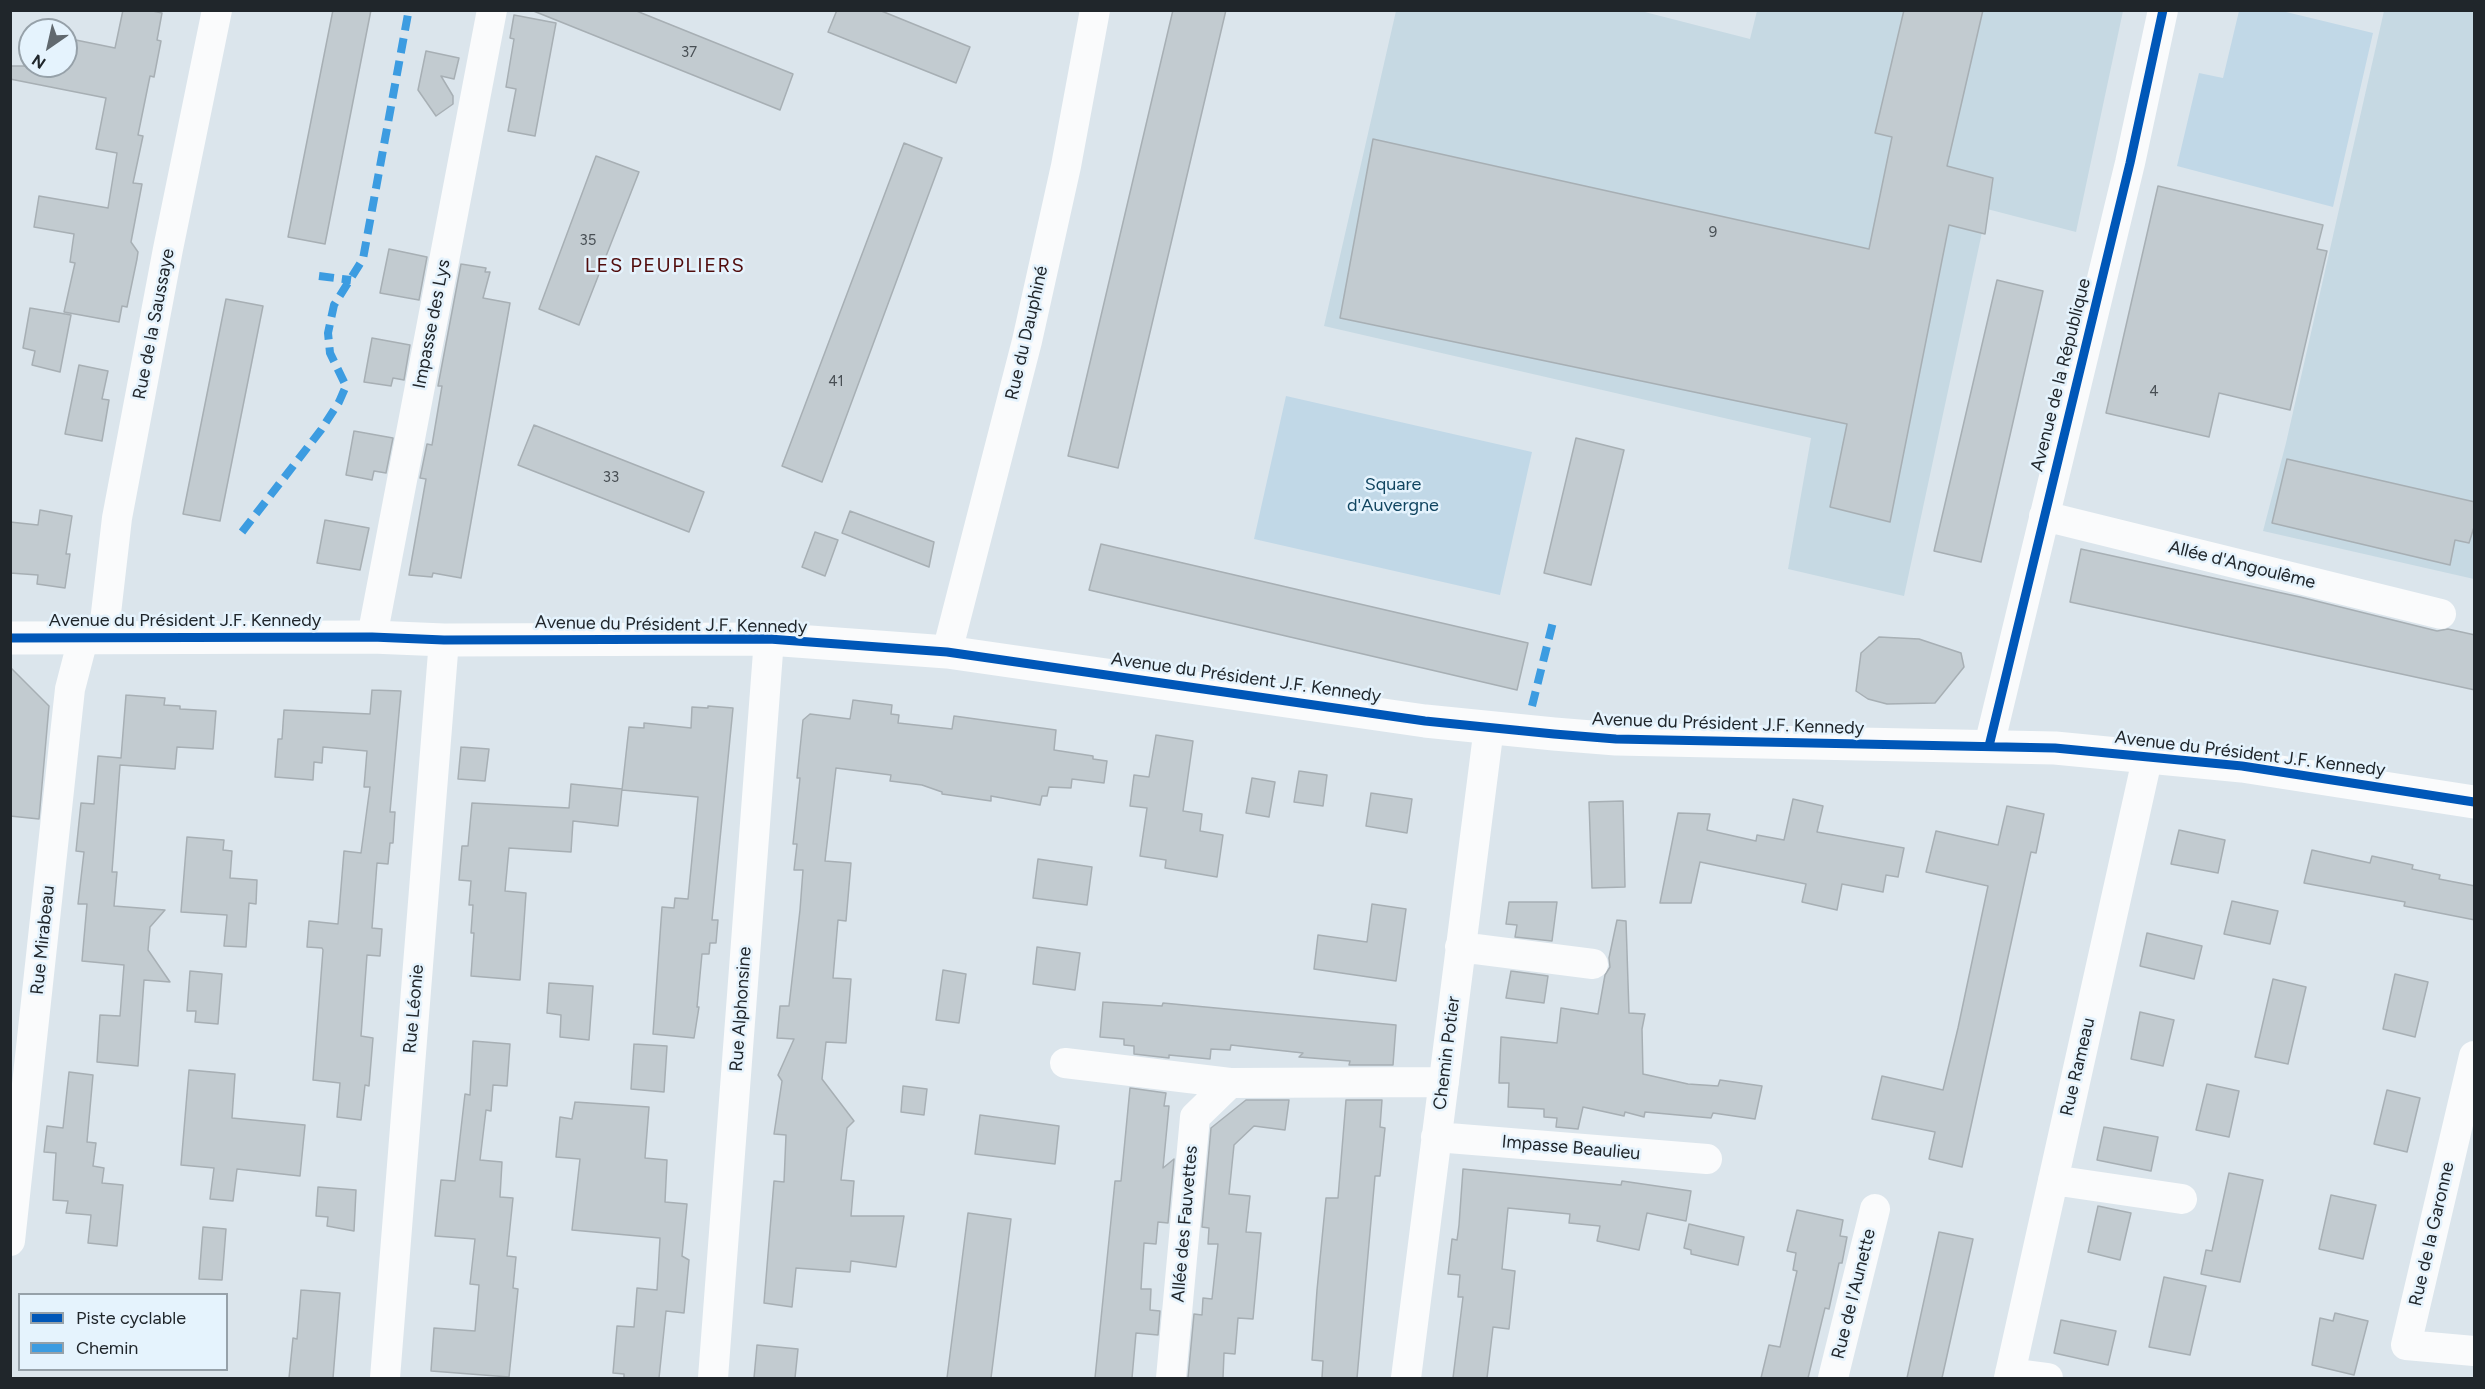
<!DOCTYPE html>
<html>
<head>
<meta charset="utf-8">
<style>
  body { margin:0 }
  #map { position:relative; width:2485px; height:1389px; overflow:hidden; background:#dbe5ec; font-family:Figtree,sans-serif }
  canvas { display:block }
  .frame { position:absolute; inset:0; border:12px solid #20262b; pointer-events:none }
  .legend { position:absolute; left:18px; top:1293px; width:210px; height:78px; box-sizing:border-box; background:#e5f3fd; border:2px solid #96a1a9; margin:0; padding:8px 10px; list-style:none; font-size:18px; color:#20262b }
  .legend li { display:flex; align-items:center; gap:12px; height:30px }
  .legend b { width:30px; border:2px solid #96a1a9 }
  .north { position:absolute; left:18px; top:18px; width:60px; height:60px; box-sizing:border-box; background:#e5f3fd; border:2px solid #96a1a9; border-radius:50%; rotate:214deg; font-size:16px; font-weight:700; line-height:24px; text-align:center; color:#20262b }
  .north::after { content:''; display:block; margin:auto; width:21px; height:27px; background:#61696f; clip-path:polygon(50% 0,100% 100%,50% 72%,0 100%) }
</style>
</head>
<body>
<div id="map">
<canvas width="2485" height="1389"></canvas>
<div class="frame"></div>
<ul class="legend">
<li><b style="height:8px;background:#0057b8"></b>Piste cyclable</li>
<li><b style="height:8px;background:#3c9ce1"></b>Chemin</li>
</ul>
<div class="north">N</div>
</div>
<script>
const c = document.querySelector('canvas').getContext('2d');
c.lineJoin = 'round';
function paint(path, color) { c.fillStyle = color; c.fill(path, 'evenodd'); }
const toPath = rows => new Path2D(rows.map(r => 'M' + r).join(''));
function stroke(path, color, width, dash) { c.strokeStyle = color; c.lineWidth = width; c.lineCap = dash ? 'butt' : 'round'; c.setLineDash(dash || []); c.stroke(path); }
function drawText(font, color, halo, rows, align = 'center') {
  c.font = font + ' Figtree,sans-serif'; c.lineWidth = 5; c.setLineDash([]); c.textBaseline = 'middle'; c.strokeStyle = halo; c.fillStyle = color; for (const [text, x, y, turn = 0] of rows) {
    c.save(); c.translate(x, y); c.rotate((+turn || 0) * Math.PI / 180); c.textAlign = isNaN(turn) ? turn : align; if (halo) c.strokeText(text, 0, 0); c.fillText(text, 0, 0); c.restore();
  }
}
const built = toPath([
  [1396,11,1641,11,1750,39,1757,11,2123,11,2076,232,1987,209,1904,596,1788,569,1811,438,1324,326],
  [2384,11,2474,11,2474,579,2263,531,2286,443]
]);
const green = toPath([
  [2239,11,2282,11,2373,33,2333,207,2177,166,2199,73,2223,78],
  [1286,396,1532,452,1500,595,1254,539]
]);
const building = toPath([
  [123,10,148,10,162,13,157,40,161,41,154,77,150,76,138,135,143,136,133,183,142,184,131,242,138,252,137,259,127,307,122,306,119,322,64,312,75,263,70,262,74,234,34,227,39,196,108,208,117,153,96,149,106,98,10,79,10,66,66,66,66,38,115,48,123,10],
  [333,10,371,10,325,244,288,237,333,10],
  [531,10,634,10,793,74,780,110,531,10],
  [837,10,879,10,970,47,956,83,828,32,837,10],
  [1173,10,1226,10,1118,468,1068,456,1173,10],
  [1904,10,1983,10,1947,166,1993,178,1985,234,1949,225,1890,522,1830,507,1847,424,1340,318,1373,139,1869,249,1892,137,1875,133,1904,10],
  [514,15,556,23,535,136,508,131,516,89,506,87,514,39,510,38,514,15],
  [426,51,459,58,454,79,441,76,453,96,453,104,436,116,418,90,426,51],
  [904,143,942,158,822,482,782,466,904,143],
  [596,156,639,172,579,325,539,309,596,156],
  [2158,186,2323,225,2317,249,2327,251,2290,410,2219,393,2209,437,2106,413,2158,186],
  [389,249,427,257,419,300,380,293,389,249],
  [461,264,486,268,485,272,490,272,483,298,510,303,461,578,433,573,432,577,409,575,426,479,420,478,427,444,432,445,442,386,438,386,461,264],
  [1997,280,2043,291,1981,562,1934,551,1997,280],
  [226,299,263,306,220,521,183,514,226,299],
  [30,308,71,315,60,372,32,365,35,351,23,348,30,308],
  [372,338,410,345,404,380,393,378,391,386,364,382,372,338],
  [79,365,108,371,102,399,109,400,102,441,65,434,79,365],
  [534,425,704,492,689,532,518,465,534,425],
  [354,431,393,438,386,473,374,471,372,480,346,475,354,431],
  [1576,438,1624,450,1591,585,1544,573,1576,438],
  [2287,459,2475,502,2475,524,2469,543,2455,540,2450,565,2272,523,2287,459],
  [40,510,72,516,66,554,70,554,65,588,37,584,38,575,10,573,10,522,38,525,40,510],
  [850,511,934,542,929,567,842,533,850,511],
  [325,520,369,528,360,570,317,563,325,520],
  [815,532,838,540,825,576,802,567,815,532],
  [1101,544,1528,643,1517,690,1089,590,1101,544],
  [2081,549,2300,597,2437,631,2448,629,2475,635,2475,690,2070,602,2081,549],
  [1879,637,1919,639,1961,653,1964,667,1935,703,1887,704,1868,699,1856,691,1861,653,1879,637],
  [10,667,49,706,39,819,10,816,10,667],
  [372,690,401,691,390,812,395,812,393,843,390,843,388,864,377,863,372,928,382,929,380,956,367,955,361,1036,373,1038,369,1086,365,1085,361,1120,337,1117,340,1083,313,1080,323,950,322,948,307,947,309,921,338,924,344,851,361,853,370,787,364,787,367,751,323,747,322,763,314,762,313,780,275,777,278,739,282,739,284,710,370,714,372,690],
  [126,695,165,698,164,705,180,706,180,709,216,711,213,749,177,747,175,769,120,765,112,872,117,872,114,906,165,910,150,927,148,950,170,982,144,980,138,1066,97,1062,100,1015,120,1016,124,965,82,961,87,904,78,904,84,852,76,851,81,803,94,804,98,756,121,758,126,695],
  [853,700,892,705,891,714,899,715,898,723,952,729,954,716,1056,730,1054,750,1093,756,1093,759,1107,761,1104,783,1072,779,1071,788,1049,787,1047,796,1042,796,1040,805,991,796,991,801,942,794,942,792,922,785,890,781,891,775,836,768,825,861,851,863,846,921,838,920,833,978,851,979,846,1043,826,1042,822,1079,854,1121,847,1128,841,1180,854,1181,851,1216,904,1216,896,1267,851,1261,850,1272,796,1268,792,1307,764,1303,774,1181,784,1182,786,1135,774,1134,782,1081,778,1075,794,1039,777,1038,780,1006,789,1006,800,910,803,870,794,870,797,844,793,844,800,778,797,778,803,720,810,714,850,719,853,700],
  [708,706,733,708,712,920,718,920,716,943,710,943,709,954,702,954,697,1007,699,1007,694,1038,653,1034,662,907,674,908,675,898,688,899,698,797,622,790,629,727,644,728,644,723,691,728,692,707,708,708,708,706],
  [1156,735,1193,741,1183,811,1202,814,1200,831,1223,835,1217,877,1165,868,1166,860,1140,856,1147,808,1130,806,1134,775,1149,777,1156,735],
  [461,747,489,749,485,781,458,779,461,747],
  [1299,771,1327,775,1323,806,1294,802,1299,771],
  [1252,778,1275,782,1269,817,1246,813,1252,778],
  [571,784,622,789,618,826,573,821,571,852,509,848,505,891,526,893,520,980,471,976,474,933,471,933,473,905,469,905,471,881,459,880,462,846,468,846,472,803,569,808,571,784],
  [1371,793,1412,799,1407,833,1366,826,1371,793],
  [1793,799,1823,806,1817,832,1904,848,1898,877,1886,875,1883,892,1842,884,1837,910,1802,902,1806,884,1700,862,1691,903,1660,903,1678,813,1710,814,1707,830,1756,841,1757,835,1784,840,1793,799],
  [1623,801,1625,887,1592,888,1589,802,1623,801],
  [2007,806,2044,814,2036,853,2031,852,1962,1167,1929,1159,1935,1132,1872,1119,1882,1076,1943,1090,1958,1028,1988,886,1926,872,1936,831,1998,845,2007,806],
  [2179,830,2225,840,2218,873,2171,864,2179,830],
  [187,837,224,840,223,850,232,851,230,878,257,880,256,904,249,903,246,947,224,946,227,915,181,912,187,837],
  [2312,850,2370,863,2372,856,2413,865,2412,869,2440,875,2439,879,2475,886,2475,920,2404,906,2405,902,2304,883,2312,850],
  [1038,859,1092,867,1087,905,1033,898,1038,859],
  [2232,901,2278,911,2270,944,2224,934,2232,901],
  [1509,902,1557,902,1552,941,1515,937,1517,925,1506,924,1509,902],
  [1372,904,1406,909,1396,981,1314,969,1318,935,1367,942,1372,904],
  [1617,920,1626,921,1629,1013,1645,1014,1642,1029,1643,1074,1688,1084,1718,1086,1720,1080,1762,1086,1755,1119,1713,1113,1711,1118,1645,1112,1644,1117,1625,1112,1624,1116,1583,1107,1578,1129,1556,1127,1557,1118,1544,1117,1544,1109,1508,1107,1509,1083,1499,1083,1501,1037,1557,1043,1561,1008,1598,1014,1605,975,1610,967,1609,958,1617,920],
  [2147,933,2202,946,2194,979,2140,966,2147,933],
  [1037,947,1080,953,1075,990,1033,984,1037,947],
  [943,970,966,974,959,1023,936,1020,943,970],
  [190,971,222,974,218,1024,195,1022,196,1011,187,1011,190,971],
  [1511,971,1548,976,1544,1003,1506,998,1511,971],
  [2395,974,2428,982,2415,1037,2383,1029,2395,974],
  [2273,979,2306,987,2288,1064,2255,1057,2273,979],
  [549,983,593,986,589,1040,560,1037,561,1015,547,1013,549,983],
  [1103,1002,1162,1006,1163,1003,1396,1025,1393,1065,1349,1065,1350,1061,1299,1057,1303,1053,1231,1045,1230,1050,1211,1049,1210,1059,1169,1055,1169,1058,1134,1054,1134,1046,1124,1045,1124,1039,1100,1037,1103,1002],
  [2140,1012,2174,1020,2163,1066,2131,1059,2140,1012],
  [473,1041,510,1044,507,1086,493,1085,491,1111,486,1110,480,1160,502,1162,500,1197,513,1198,507,1256,516,1257,513,1288,518,1289,509,1377,431,1371,434,1328,475,1331,479,1285,470,1284,475,1239,435,1236,441,1180,455,1181,465,1094,470,1095,473,1041],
  [634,1044,667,1046,664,1092,631,1089,634,1044],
  [189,1070,235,1074,232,1118,305,1125,300,1176,237,1169,233,1201,210,1199,214,1168,181,1165,189,1070],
  [69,1072,93,1075,87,1142,96,1143,93,1166,104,1168,102,1183,123,1185,117,1246,88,1243,91,1215,66,1213,68,1201,53,1200,56,1153,44,1152,47,1126,63,1128,69,1072],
  [2207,1084,2239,1091,2229,1137,2196,1130,2207,1084],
  [903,1086,927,1089,924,1115,901,1112,903,1086],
  [1130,1088,1166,1093,1164,1106,1169,1106,1163,1168,1174,1159,1168,1223,1158,1222,1156,1244,1144,1243,1141,1289,1151,1289,1150,1310,1160,1311,1158,1335,1136,1333,1132,1378,1095,1378,1115,1181,1121,1181,1130,1088],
  [2387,1090,2420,1098,2407,1152,2374,1144,2387,1090],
  [1246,1100,1289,1100,1285,1130,1254,1126,1234,1145,1229,1194,1250,1196,1246,1232,1261,1233,1253,1319,1238,1318,1235,1354,1224,1353,1223,1378,1188,1378,1194,1314,1202,1315,1203,1298,1212,1299,1218,1244,1208,1244,1209,1228,1202,1227,1211,1128,1246,1100],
  [1346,1100,1382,1100,1380,1127,1385,1128,1380,1176,1375,1176,1357,1378,1322,1378,1323,1361,1312,1360,1317,1290,1326,1198,1338,1198,1346,1100],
  [575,1102,649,1107,645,1158,667,1160,665,1202,687,1204,682,1256,689,1260,684,1313,666,1311,659,1378,624,1378,624,1374,613,1373,617,1326,634,1327,637,1288,657,1290,660,1238,572,1230,580,1159,556,1157,560,1117,572,1119,575,1102],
  [980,1115,1059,1126,1055,1164,975,1154,980,1115],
  [2104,1127,2158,1137,2151,1171,2097,1160,2104,1127],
  [1463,1169,1621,1185,1622,1181,1691,1191,1686,1221,1647,1213,1639,1250,1597,1241,1600,1226,1569,1223,1570,1214,1508,1208,1502,1269,1515,1271,1509,1329,1493,1327,1487,1378,1453,1378,1463,1297,1458,1297,1460,1275,1448,1274,1452,1239,1457,1240,1459,1225,1463,1169],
  [2229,1173,2263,1180,2240,1282,2201,1274,2206,1250,2212,1251,2229,1173],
  [318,1187,356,1190,354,1231,327,1226,328,1217,316,1216,318,1187],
  [2331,1195,2376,1205,2363,1259,2319,1249,2331,1195],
  [2098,1206,2131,1213,2120,1260,2088,1252,2098,1206],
  [1797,1210,1843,1220,1840,1236,1847,1237,1842,1263,1839,1263,1829,1309,1825,1308,1808,1378,1761,1378,1769,1345,1780,1347,1797,1271,1793,1270,1796,1253,1787,1251,1797,1210],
  [968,1213,1011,1219,991,1378,947,1378,968,1213],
  [1689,1224,1744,1237,1738,1265,1691,1254,1691,1250,1684,1248,1689,1224],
  [203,1227,226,1229,222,1280,199,1279,203,1227],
  [1939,1232,1973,1239,1942,1378,1907,1378,1939,1232],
  [2164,1277,2206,1286,2190,1355,2149,1347,2164,1277],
  [301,1290,340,1293,333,1378,289,1378,293,1338,297,1339,301,1290],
  [2335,1313,2368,1321,2354,1375,2312,1365,2320,1318,2333,1321,2335,1313],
  [2061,1320,2116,1331,2108,1365,2054,1353,2061,1320],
  [757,1345,798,1349,795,1378,754,1378,757,1345]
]);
const street = toPath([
  [2044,516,2441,614],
  [372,637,492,10],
  [103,639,117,518,168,249,217,10],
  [947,652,1027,341,1066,166,1095,10],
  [1989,746,2130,163,2163,10],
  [1460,947,1593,964],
  [2474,1056,2406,1345,2474,1351],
  [1065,1063,1230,1083],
  [1436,1137,1707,1159],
  [2053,1180,2182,1199],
  [10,1241,70,689,83,639],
  [2010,1373,2048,1378],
  [385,1378,444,640],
  [713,1378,769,639],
  [1171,1378,1195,1117,1230,1083,1444,1082],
  [1406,1378,1489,727],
  [1833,1378,1875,1209],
  [2009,1378,2148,755]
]);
const secondary = toPath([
  [10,638,372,637,444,640,769,639,947,652,1425,721,1554,734,1616,739,2055,748,2242,766,2474,802]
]);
const quiet = toPath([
  [319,276,351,280],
  [242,532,321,430,339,402,346,386,330,353,328,333,334,305,363,259,408,14,406,10],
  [1532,706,1553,622]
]);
const cycleway = toPath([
  [10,638,372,637,444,640,769,639,947,652,1425,721,1554,734,1616,739,2055,748,2242,766,2474,802],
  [1989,746,2130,163,2163,10]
]);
const numberNames = [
  ["37",689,53],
  ["9",1713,233],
  ["35",588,241],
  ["41",836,382],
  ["4",2154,392],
  ["33",611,478]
];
const streetNames = [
  ["Rue de la Saussaye",154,324,-79],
  ["Impasse des Lys",432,324,-79],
  ["Rue du Dauphiné",1027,333,-77],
  ["Avenue de la République",2061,375,-76],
  ["Allée d'Angoulême",2242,565,14],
  ["Avenue du Président J.F. Kennedy",185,621],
  ["Avenue du Président J.F. Kennedy",671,625,1],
  ["Avenue du Président J.F. Kennedy",1246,678,8],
  ["Avenue du Président J.F. Kennedy",1728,724,2],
  ["Avenue du Président J.F. Kennedy",2250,754,7],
  ["Rue Mirabeau",43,940,-84],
  ["Rue Léonie",414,1009,-85],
  ["Rue Alphonsine",741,1009,-86],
  ["Chemin Potier",1447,1053,-83],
  ["Rue Rameau",2078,1067,-77],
  ["Impasse Beaulieu",1571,1148,5],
  ["Allée des Fauvettes",1185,1224,-85],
  ["Rue de la Garonne",2432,1234,-77],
  ["Rue de l'Aunette",1854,1294,-76]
];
const parkNames = [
  ["Square",1393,485],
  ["d'Auvergne",1393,506]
];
const neighbourhoodNames = [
  ["LES PEUPLIERS",665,266]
];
paint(built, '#c6d9e3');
paint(green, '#c1d8e7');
paint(building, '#c2cbd0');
stroke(building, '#a7afb4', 1.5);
stroke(street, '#fafbfc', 30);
stroke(secondary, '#fafbfc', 33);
stroke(quiet, '#3c9ce1', 8, [15, 8]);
stroke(cycleway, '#0057b8', 9);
drawText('15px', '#484f54', null, numberNames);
drawText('18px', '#20262b', '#e5f3fd', streetNames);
drawText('18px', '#114560', '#e5f3fd', parkNames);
c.letterSpacing = '1.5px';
drawText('20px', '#510c0c', '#e5f3fd', neighbourhoodNames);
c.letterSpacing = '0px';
</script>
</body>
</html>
